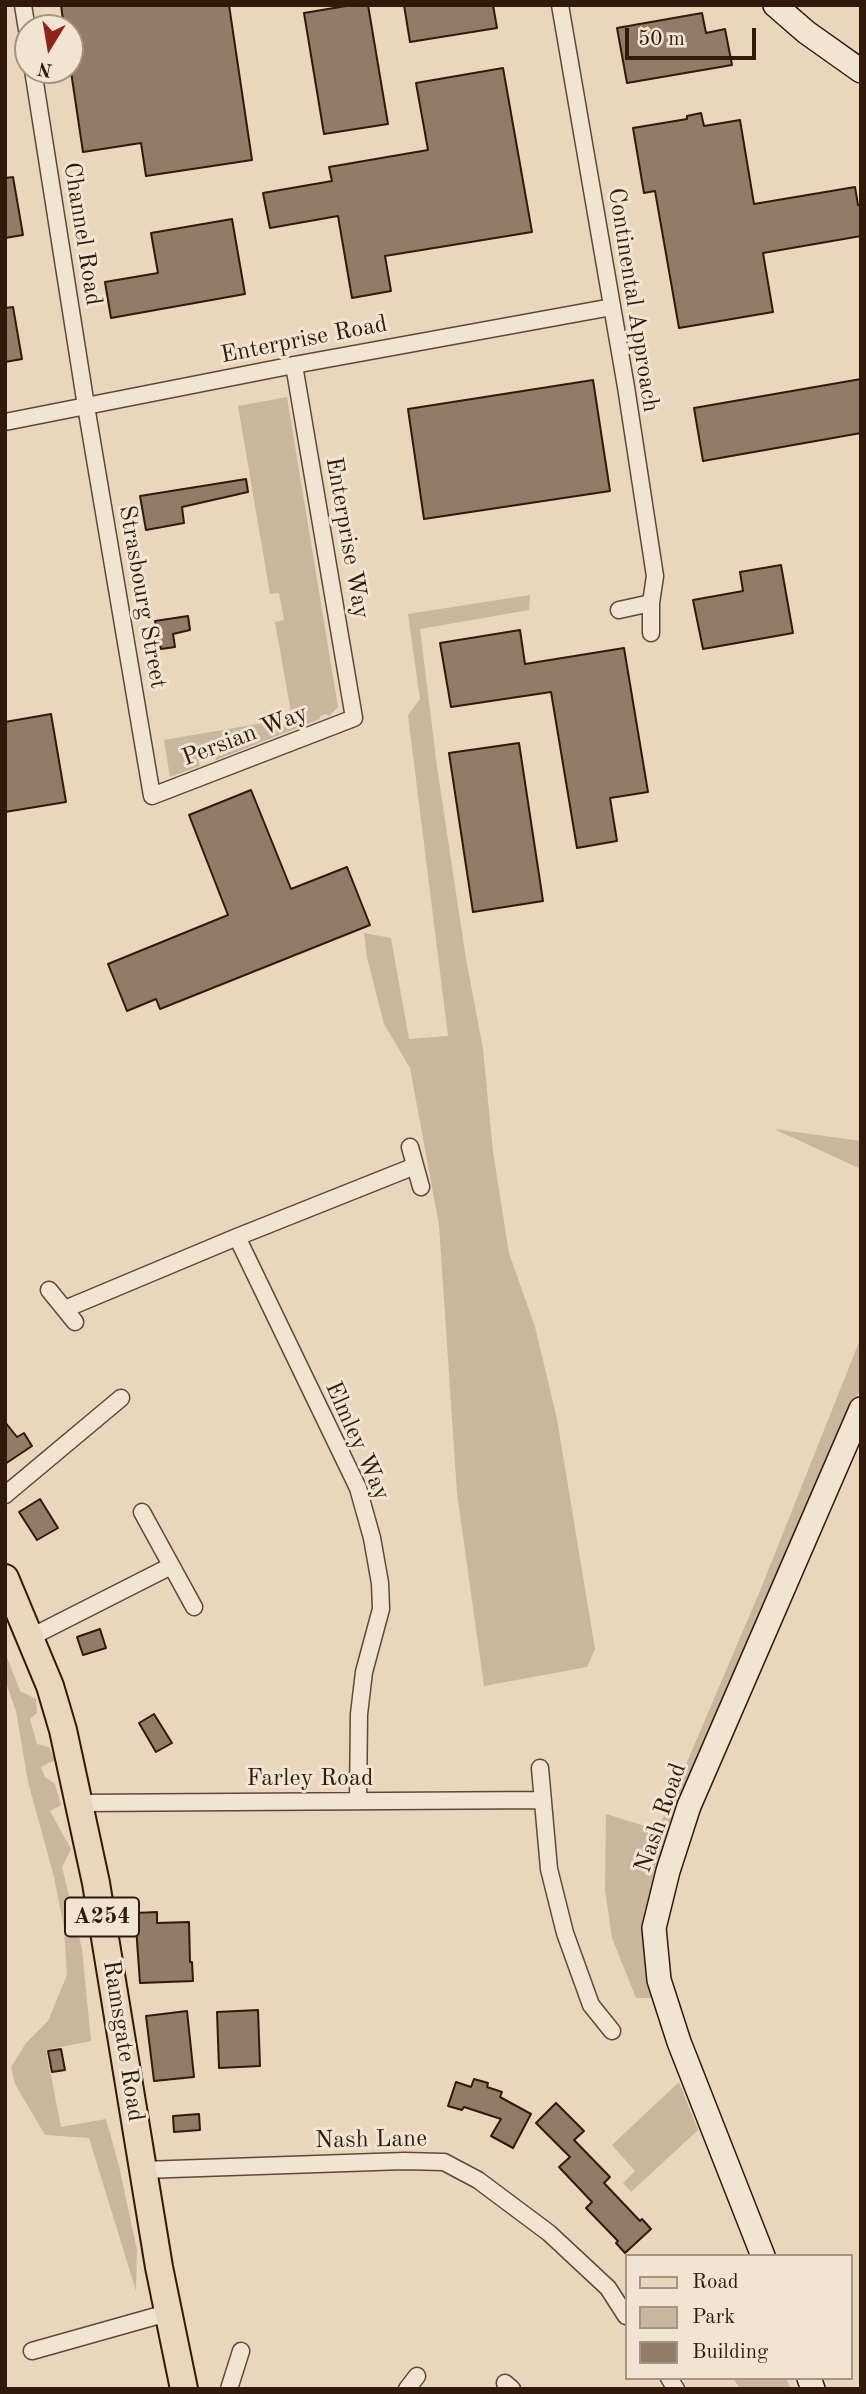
<!DOCTYPE html>
<html>
<head>
<meta charset="utf-8">
<style>
  body { margin:0 }
  #map { position:relative; width:866px; height:2394px; overflow:hidden; background:#e9d6bb; font-family:"Old Standard TT",serif }
  canvas { display:block }
  .frame { position:absolute; inset:0; border:7px solid #33190b; pointer-events:none }
  .legend { position:absolute; left:625px; top:2254px; width:228px; height:126px; box-sizing:border-box; background:#f1e4d3; border:2px solid #a59383; margin:0; padding:9px 12px; list-style:none; font-size:21px; color:#33190b }
  .legend li { display:flex; align-items:center; gap:14px; height:35px }
  .legend b { width:35px; border:2px solid #a59383 }
  .north { position:absolute; left:14px; top:14px; width:70px; height:70px; box-sizing:border-box; background:#f1e4d3; border:2px solid #a59383; border-radius:50%; rotate:191deg; font-size:19px; font-weight:700; line-height:28px; text-align:center; color:#33190b }
  .north::after { content:''; display:block; margin:auto; width:24px; height:32px; background:#8f2418; clip-path:polygon(50% 0,100% 100%,50% 72%,0 100%) }
  .scale { position:absolute; left:625px; top:28px; width:131px; height:32px; box-sizing:border-box; border:4px solid #33190b; border-top:0; padding-left:9px; font-size:21px; line-height:24px; white-space:nowrap; color:#33190b; -webkit-text-stroke:5px #f1e4d3; paint-order:stroke }
</style>
</head>
<body>
<div id="map">
<canvas width="866" height="2394"></canvas>
<div class="frame"></div>
<ul class="legend">
<li><b style="height:9px;background:#e9d6bb"></b>Road</li>
<li><b style="height:19px;background:#cab69d"></b>Park</li>
<li><b style="height:19px;background:#927b67"></b>Building</li>
</ul>
<div class="north">N</div>
<div class="scale">50 m</div>
</div>
<script>
const c = document.querySelector('canvas').getContext('2d');
c.lineJoin = 'round';
function paint(path, color) { c.fillStyle = color; c.fill(path, 'evenodd'); }
const toPath = rows => new Path2D(rows.map(r => 'M' + r).join(''));
function stroke(path, color, width, dash) { c.strokeStyle = color; c.lineWidth = width; c.lineCap = dash ? 'butt' : 'round'; c.setLineDash(dash || []); c.stroke(path); }
function drawText(font, color, halo, rows, align = 'center') {
  c.font = font + ' "Old Standard TT",serif'; c.lineWidth = 6; c.setLineDash([]); c.textBaseline = 'middle'; c.strokeStyle = halo; c.fillStyle = color; for (const [text, x, y, turn = 0] of rows) {
    c.save(); c.translate(x, y); c.rotate((+turn || 0) * Math.PI / 180); c.textAlign = isNaN(turn) ? turn : align; if (halo) c.strokeText(text, 0, 0); c.fillText(text, 0, 0); c.restore();
  }
}
const green = toPath([
  [287,397,338,707,329,716,326,714,320,716,320,719,216,760,214,755,198,761,200,766,170,777,164,740,292,718,275,622,284,620,279,593,270,594,238,406],
  [530,595,529,610,420,629,437,767,466,959,483,1049,493,1152,509,1253,535,1327,557,1419,595,1649,587,1667,484,1686,457,1493,439,1225,410,1068,384,1024,367,958,364,933,391,938,409,1039,448,1036,408,715,420,699,408,614],
  [774,1129,861,1141,861,1169],
  [861,1337,861,1387,790,1559,669,1839,654,1998,636,1998,612,1938,605,1889,606,1814,658,1830,762,1586],
  [5,1652,20,1691,36,1699,37,1713,30,1719,37,1744,49,1747,55,1760,41,1767,45,1777,55,1784,61,1805,50,1811,71,1849,62,1867,82,1949,91,2041,46,2050,61,2127,106,2119,119,2166,137,2250,136,2291,89,2138,45,2135,15,2084,11,2067,26,2043,48,2021,67,1975,64,1928,54,1877,28,1782,16,1711,5,1680],
  [679,2082,698,2130,631,2192,623,2183,635,2171,612,2145],
  [733,2378,786,2378,790,2388,740,2389]
]);
const building = toPath([
  [61,5,229,5,252,160,146,176,141,143,83,152,70,65,70,28,64,28,61,5],
  [352,5,368,5,388,124,324,134,304,13,352,5],
  [404,5,493,5,497,28,410,42,404,5],
  [702,13,706,33,725,29,732,65,627,83,617,28,702,13],
  [503,68,532,232,385,256,391,291,352,298,338,216,270,228,263,193,332,181,329,167,428,150,416,83,503,68],
  [701,113,704,126,740,120,754,204,855,187,858,205,861,204,861,236,763,253,773,312,679,328,655,191,644,193,633,128,687,119,687,116,701,113],
  [13,177,23,235,5,238,5,178,13,177],
  [232,219,245,294,111,318,105,282,158,273,151,233,232,219],
  [13,307,22,359,5,362,5,308,13,307],
  [861,379,861,433,703,461,694,408,861,379],
  [593,380,610,491,424,519,408,409,593,380],
  [246,479,248,492,182,507,184,523,146,530,140,496,246,479],
  [781,565,793,633,703,649,693,600,743,591,740,572,781,565],
  [188,616,190,630,173,634,175,647,161,649,155,621,188,616],
  [520,630,525,664,624,648,648,792,610,798,617,841,577,848,551,692,451,707,440,643,520,630],
  [51,714,66,802,5,812,5,722,51,714],
  [519,743,543,901,473,912,449,753,519,743],
  [251,790,291,889,347,867,370,925,160,1009,156,999,127,1011,108,964,228,915,189,815,251,790],
  [5,1422,17,1437,24,1433,32,1446,5,1464,5,1422],
  [40,1499,58,1528,37,1540,19,1512,40,1499],
  [100,1629,106,1648,83,1655,77,1637,100,1629],
  [154,1714,172,1743,156,1752,139,1723,154,1714],
  [157,1912,157,1923,189,1922,190,1962,192,1962,193,1981,140,1983,135,1913,157,1912],
  [258,2010,260,2066,219,2068,217,2012,258,2010],
  [187,2011,194,2077,154,2081,146,2016,187,2011],
  [61,2049,65,2070,52,2072,48,2051,61,2049],
  [474,2079,488,2083,487,2087,502,2092,500,2097,531,2114,513,2148,491,2136,501,2119,464,2107,462,2110,448,2106,456,2082,471,2087,474,2079],
  [556,2103,584,2131,574,2140,610,2177,604,2183,640,2221,642,2219,651,2229,625,2253,616,2243,618,2241,586,2208,592,2202,559,2167,570,2157,536,2123,556,2103],
  [199,2114,200,2130,174,2132,173,2116,199,2114]
]);
const street = toPath([
  [23,5,28,36],
  [560,5,626,387,655,576,651,603],
  [33,70,86,406,152,796,354,718,294,365],
  [5,422,294,365,612,307],
  [619,610,651,603,651,633],
  [410,1147,421,1187],
  [237,1237,358,1488,372,1538,380,1583,381,1609,364,1672,359,1714,358,1801],
  [49,1290,75,1322],
  [65,1309,237,1237,415,1166],
  [5,1495,121,1398],
  [142,1512,194,1607],
  [31,1637,171,1566],
  [540,1768,549,1869,565,1933,591,2005,612,2031],
  [79,1803,542,1800],
  [143,2170,404,2161,444,2162,478,2180,549,2233,608,2288,626,2316],
  [32,2351,167,2313],
  [669,2378,676,2389],
  [505,2383,512,2389],
  [229,2389,241,2351],
  [407,2389,417,2376]
]);
const secondary = toPath([
  [775,5,806,32,861,71],
  [763,2256,679,2042,659,1980,654,1928,668,1871,689,1806,861,1409],
  [809,2378,813,2389]
]);
const primary = toPath([
  [5,1578,50,1686,63,1730,96,1883,159,2267,184,2389]
]);
const shields = [
  [102,1917,74]
];
const shieldNames = [
  ["A254",102,1917]
];
const streetNames = [
  ["Channel Road",82,234,81],
  ["Continental Approach",633,300,81],
  ["Enterprise Road",304,340,-11],
  ["Enterprise Way",347,538,80],
  ["Strasbourg Street",142,597,80],
  ["Persian Way",245,736,-21],
  ["Elmley Way",357,1441,66],
  ["Farley Road",310,1779],
  ["Nash Road",661,1818,-71],
  ["Ramsgate Road",123,2041,81],
  ["Nash Lane",371,2140,-1]
];
paint(green, '#cab69d');
paint(building, '#927b67');
stroke(building, '#33190b', 2);
stroke(street, '#604837', 19);
stroke(secondary, '#33190b', 26);
stroke(primary, '#33190b', 30);
stroke(street, '#f1e4d3', 16);
stroke(secondary, '#f1e4d3', 23);
stroke(primary, '#e9d6bb', 26);
for (const [x, y, w] of shields) { const box = new Path2D(); box.roundRect(x - w / 2, y - 19.5, w, 39, 5); c.fillStyle = '#f1e4d3'; c.fill(box); stroke(box, '#33190b', 2); }
drawText('bold 23px', '#33190b', null, shieldNames);
drawText('24px', '#33190b', '#f1e4d3', streetNames);
</script>
</body>
</html>
